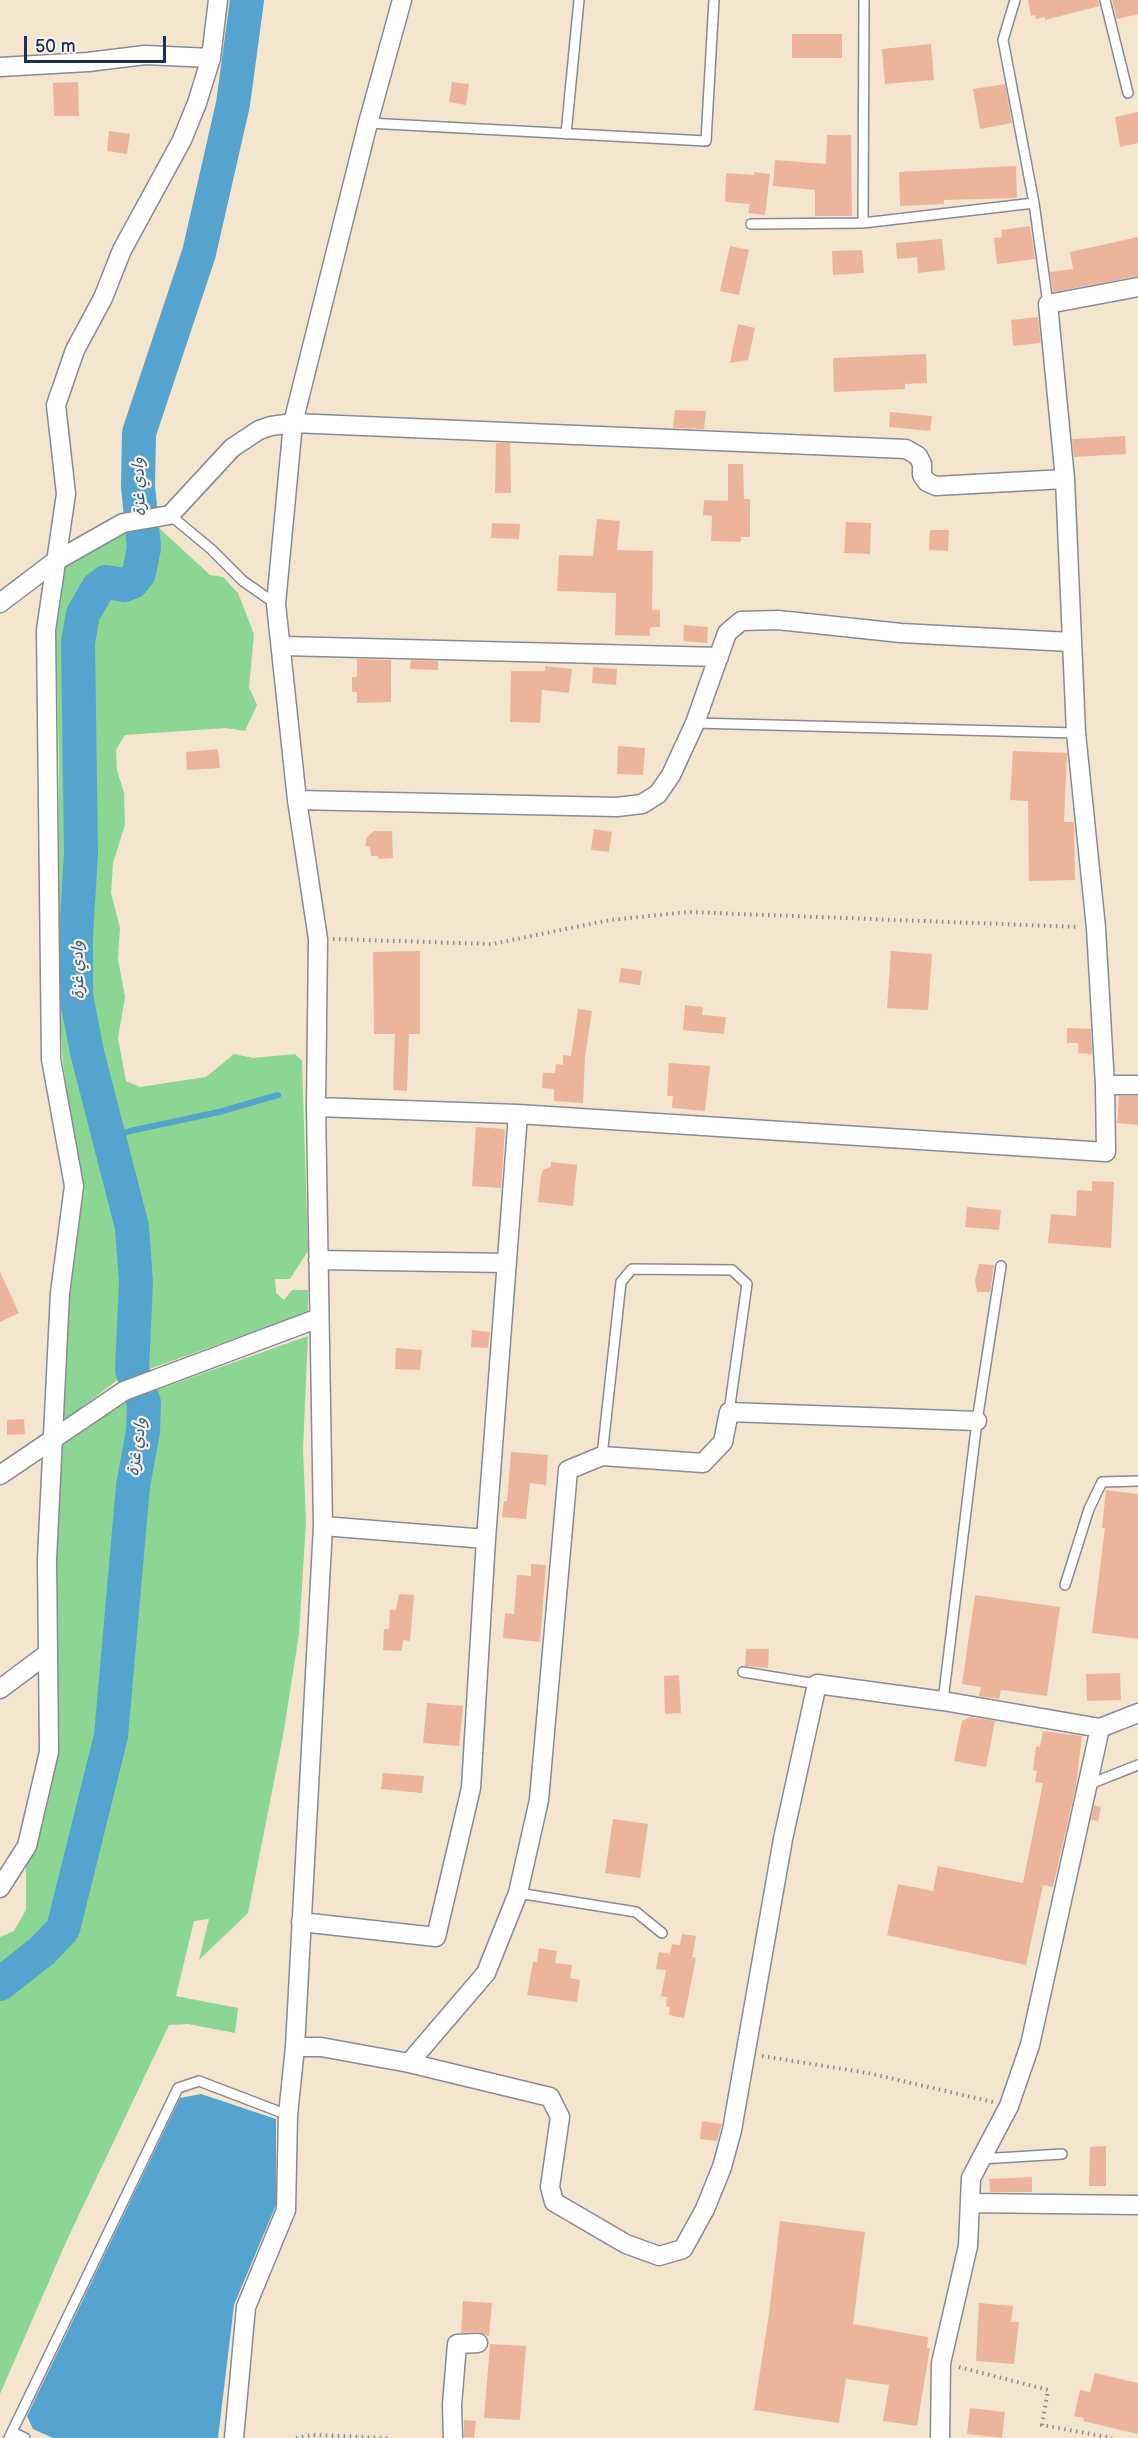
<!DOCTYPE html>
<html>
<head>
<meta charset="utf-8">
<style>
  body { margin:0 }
  #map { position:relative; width:1138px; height:2438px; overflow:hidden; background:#f4e5ce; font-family:"Balsamiq Sans",sans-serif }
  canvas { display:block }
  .scale { position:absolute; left:24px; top:36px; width:142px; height:27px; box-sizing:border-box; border:3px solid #1b2f5e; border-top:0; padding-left:8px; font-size:18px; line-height:21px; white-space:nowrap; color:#1b2f5e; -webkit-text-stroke:4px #f7f3e8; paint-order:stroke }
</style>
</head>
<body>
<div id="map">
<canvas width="1138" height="2438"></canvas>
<div class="scale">50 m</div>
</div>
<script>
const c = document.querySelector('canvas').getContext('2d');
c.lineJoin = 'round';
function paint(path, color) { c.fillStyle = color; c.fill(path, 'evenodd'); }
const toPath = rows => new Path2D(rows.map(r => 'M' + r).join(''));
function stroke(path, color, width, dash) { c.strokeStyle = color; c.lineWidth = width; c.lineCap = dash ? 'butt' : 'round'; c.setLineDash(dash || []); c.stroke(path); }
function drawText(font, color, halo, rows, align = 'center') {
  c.font = font + ' "Balsamiq Sans","Playpen Sans Arabic",sans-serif'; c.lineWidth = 4.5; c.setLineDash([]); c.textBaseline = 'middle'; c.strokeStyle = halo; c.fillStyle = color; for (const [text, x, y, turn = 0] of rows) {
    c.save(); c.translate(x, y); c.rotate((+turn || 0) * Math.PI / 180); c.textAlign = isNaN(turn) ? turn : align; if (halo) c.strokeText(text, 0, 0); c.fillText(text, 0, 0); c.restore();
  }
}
const green = toPath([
  [157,526,210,575,223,577,238,593,254,634,249,687,257,705,245,731,226,728,125,735,116,750,117,770,124,793,125,825,113,863,111,893,120,928,118,959,125,997,118,1038,126,1081,140,1087,206,1077,234,1054,253,1058,295,1054,302,1061,308,1251,290,1279,275,1279,276,1293,284,1300,292,1290,308,1290,308,1312,116,1381,64,1421,69,1296,81,1185,63,1063,58,981,59,765,56,634,63,568,122,534],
  [308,1336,303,1449,306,1522,299,1634,283,1736,248,1913,199,1960,209,1919,194,1921,176,1996,238,2008,235,2033,188,2024,169,2025,67,2240,0,2394,0,1937,14,1931,26,1910,26,1863,34,1848,61,1445,128,1400]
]);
const water = toPath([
  [201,2094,276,2119,276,2205,234,2305,218,2438,53,2438,33,2429,27,2416,180,2098]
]);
const stream = toPath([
  [110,1138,130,1131,219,1112,278,1095]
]);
const river = toPath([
  [0,1984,42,1951,63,1929,111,1736,133,1486,143,1431,144,1403,132,1370,136,1282,132,1227,87,1052,76,995,76,936,81,853,78,642,83,614,98,588,106,582,124,585,132,582,139,573,144,548,138,486,139,433,199,253,233,104,247,0]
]);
const building = toPath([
  [1028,0,1098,0,1100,6,1045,20,1045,17,1036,19,1035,15,1031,16],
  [1112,0,1138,0,1138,14,1117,19],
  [792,34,842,34,842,58,792,58],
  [931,44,934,80,885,84,882,49],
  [78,82,79,116,54,116,53,83],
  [452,82,469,84,466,105,449,102],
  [1005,84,1012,123,980,129,973,89],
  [1138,112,1138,143,1120,147,1115,117],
  [109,131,130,134,127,154,107,151],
  [827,135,851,135,852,216,815,216,815,190,773,186,775,160,826,164],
  [1016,166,1017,198,944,200,944,204,900,206,899,172],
  [754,172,770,174,765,215,748,213,750,204,725,202,726,173,754,175],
  [1030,226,1035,259,997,264,994,238,1002,237,1001,230],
  [1138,237,1138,276,1053,292,1050,272,1073,269,1070,252],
  [942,239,945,270,918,273,917,257,897,259,896,243],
  [730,246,749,250,739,295,720,291],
  [862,250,864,273,833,275,832,251],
  [1038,317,1041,343,1013,346,1011,320],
  [738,324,755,328,748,360,730,363],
  [926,354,927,383,905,384,905,389,834,392,833,358],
  [675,410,706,411,704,429,673,428],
  [890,412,932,416,930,431,889,427],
  [1125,436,1126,454,1074,457,1072,439],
  [496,443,510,443,511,493,495,493],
  [728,464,743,464,744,499,750,499,750,537,741,537,741,542,711,541,712,516,703,515,704,500,728,501],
  [597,519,620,521,617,550,653,551,652,610,660,610,660,627,650,627,650,636,615,635,616,593,557,591,559,555,593,556],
  [846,522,871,523,870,554,844,553],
  [492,523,520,524,519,539,491,538],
  [930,530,949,530,948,551,929,550],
  [684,625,708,627,707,643,683,641],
  [357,659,391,660,391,702,357,703,357,692,352,692,352,677,357,677],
  [411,660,438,661,438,670,410,669],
  [545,666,572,669,569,693,542,690,540,723,510,722,511,671,545,671],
  [593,667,617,669,616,685,592,683],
  [618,746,645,748,643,775,617,774],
  [218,749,220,768,187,770,186,752],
  [1013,751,1067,753,1064,822,1074,822,1075,880,1029,881,1028,801,1010,800],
  [594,829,612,832,609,852,591,850],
  [374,831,392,831,393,858,379,859,378,856,371,856,370,847,365,846,367,837],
  [420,951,420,1034,409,1034,407,1091,393,1090,395,1034,374,1034,373,952],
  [891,951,932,954,928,1010,887,1008],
  [621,968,642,971,640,985,619,982],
  [685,1005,703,1007,702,1015,726,1017,724,1034,683,1030],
  [578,1009,592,1011,585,1057,583,1103,554,1101,554,1089,542,1088,543,1073,555,1073,556,1064,563,1065,563,1055,571,1056],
  [1067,1028,1091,1029,1092,1054,1078,1053,1078,1043,1067,1043],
  [669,1063,710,1066,705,1111,672,1108,673,1096,667,1096],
  [1119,1096,1138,1096,1138,1125,1117,1123],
  [476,1127,505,1129,501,1188,472,1186],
  [551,1162,577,1165,573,1206,538,1202,541,1176,543,1170,551,1167],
  [1092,1181,1114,1182,1111,1248,1048,1243,1051,1214,1076,1216,1077,1190,1092,1191],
  [967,1207,1001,1210,999,1230,965,1227],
  [979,1264,994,1265,990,1292,977,1292,975,1280],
  [0,1272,19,1313,0,1322],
  [472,1330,490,1332,488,1348,471,1347],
  [396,1348,422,1350,420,1370,395,1369],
  [24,1419,25,1434,7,1435,7,1420],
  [511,1452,548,1455,546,1485,530,1483,526,1519,502,1517,504,1501,507,1501],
  [1106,1490,1138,1494,1138,1639,1092,1633,1105,1528,1102,1528],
  [531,1564,546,1565,540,1642,503,1638,505,1613,514,1614,517,1575,531,1576],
  [399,1594,414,1595,410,1641,403,1640,402,1651,383,1650,384,1629,389,1629,390,1610,396,1610],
  [975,1595,1060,1607,1047,1696,1001,1690,999,1699,979,1696,981,1687,962,1684],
  [746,1649,769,1649,768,1668,745,1666],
  [1120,1673,1121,1700,1087,1701,1086,1674],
  [679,1675,681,1713,665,1714,664,1676],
  [427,1703,463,1706,459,1746,423,1743],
  [970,1717,995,1721,986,1767,954,1761,962,1721],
  [1043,1731,1082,1736,1076,1786,1053,1887,1043,1885,1026,1965,887,1935,898,1884,933,1891,938,1866,1023,1883,1043,1783,1035,1782,1037,1771,1033,1770,1036,1746,1040,1747],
  [383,1773,424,1776,422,1793,381,1789],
  [1094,1805,1101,1807,1098,1821,1091,1820],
  [613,1819,648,1824,640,1878,605,1873],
  [682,1934,696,1936,692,1957,696,1958,684,2018,669,2015,670,2007,666,2006,667,1997,661,1996,666,1970,656,1969,659,1952,670,1954,672,1944,680,1945],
  [539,1948,557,1951,555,1963,572,1965,570,1978,580,1980,577,2002,527,1995,533,1962,537,1962],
  [702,2121,722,2124,717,2141,700,2139],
  [1106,2146,1106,2186,1089,2186,1090,2147],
  [1032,2177,1032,2192,990,2192,989,2179],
  [780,2221,865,2232,853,2324,928,2337,927,2348,930,2348,917,2426,883,2421,889,2385,846,2379,839,2423,754,2410,769,2314],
  [463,2301,492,2303,489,2336,478,2332,461,2333],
  [979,2303,1013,2306,1011,2322,1019,2322,1014,2364,976,2361],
  [490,2344,526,2346,520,2420,484,2418],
  [1095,2373,1138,2383,1138,2434,1083,2421,1084,2418,1074,2416,1080,2390,1090,2392],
  [970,2408,1005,2412,1002,2438,967,2434],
  [464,2420,476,2421,474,2438,464,2437]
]);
const path = toPath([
  [333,939,492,944,610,920,688,912,1079,927],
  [762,2056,868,2073,993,2102],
  [959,2367,1048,2390,1042,2425,1112,2438],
  [296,2438,312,2435,389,2438]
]);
const lane = toPath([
  [1015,0,1003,40,1034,203],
  [1105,0,1128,93],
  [368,123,706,141,714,0],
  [566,134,579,0],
  [863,223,864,0],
  [751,224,863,223,1034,203,1048,304],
  [170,515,211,549,243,581,276,604],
  [695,723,1076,733],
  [602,1456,621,1282,632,1269,732,1270,747,1284,729,1412],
  [1065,1585,1089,1509,1102,1482,1138,1481],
  [743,1672,817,1684],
  [943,1701,977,1421,1001,1266],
  [1090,1784,1138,1765],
  [518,1893,636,1912,662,1933],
  [981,2159,1062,2154],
  [12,2432,25,2438],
  [9,2438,178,2088,199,2081,288,2115]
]);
const street = toPath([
  [0,67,88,62,145,55,211,58],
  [0,603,54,562,123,523,170,515,232,448,259,430,271,426,293,423,906,449,918,456,922,464,922,475,927,482,936,486,1065,479],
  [283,646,719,657],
  [297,800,617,807,642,804,658,794,671,775,695,723,727,633,741,621,778,620,901,633,1070,642],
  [1105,1085,1138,1085],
  [316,1107,518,1114,1106,1152,1105,1085,1096,928,1076,733,1065,479,1048,304,1138,287],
  [318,1260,507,1263],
  [0,1475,124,1391,319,1318],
  [323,1526,486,1539],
  [0,1689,47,1654],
  [0,1888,27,1846,49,1752,47,1559,60,1293,74,1186,51,1059,46,630,66,494,56,405,75,350,103,298,122,250,182,140,197,103,211,58,218,0],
  [301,1922,436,1937,471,1788,486,1539,518,1114],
  [295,2047,321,2047,409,2063,486,1973,518,1893,539,1800,568,1470,602,1456,703,1463,723,1442,729,1412,977,1421],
  [409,2063,550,2097,560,2117,550,2187,554,2202,626,2244,659,2256,683,2249,705,2209,722,2167,732,2130,783,1839,817,1684,943,1701,1100,1728,1138,1713],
  [970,2203,1138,2205],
  [234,2438,246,2307,286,2210,288,2115,295,2047,323,1526,316,1107,318,939,297,800,276,604,293,423,368,123,402,0],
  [453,2438,452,2405,457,2344,478,2343],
  [940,2438,941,2363,968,2246,971,2178,1009,2106,1030,2045,1100,1728]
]);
const waterNames = [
  ["وادي غزة",140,487,-92],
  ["وادي غزة",79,970,-91],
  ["وادي غزة",138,1447,-82]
];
paint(green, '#8bd693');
paint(water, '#54a4cf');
stroke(stream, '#54a4cf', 6);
stroke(river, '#54a4cf', 34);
paint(building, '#ecb59b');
stroke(lane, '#888a96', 12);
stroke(street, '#888a96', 21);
stroke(path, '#888a96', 4, [1.5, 4.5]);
stroke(lane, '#fff', 9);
stroke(street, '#fff', 18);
drawText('italic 16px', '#2f5886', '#f7f3e8', waterNames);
</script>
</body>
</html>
